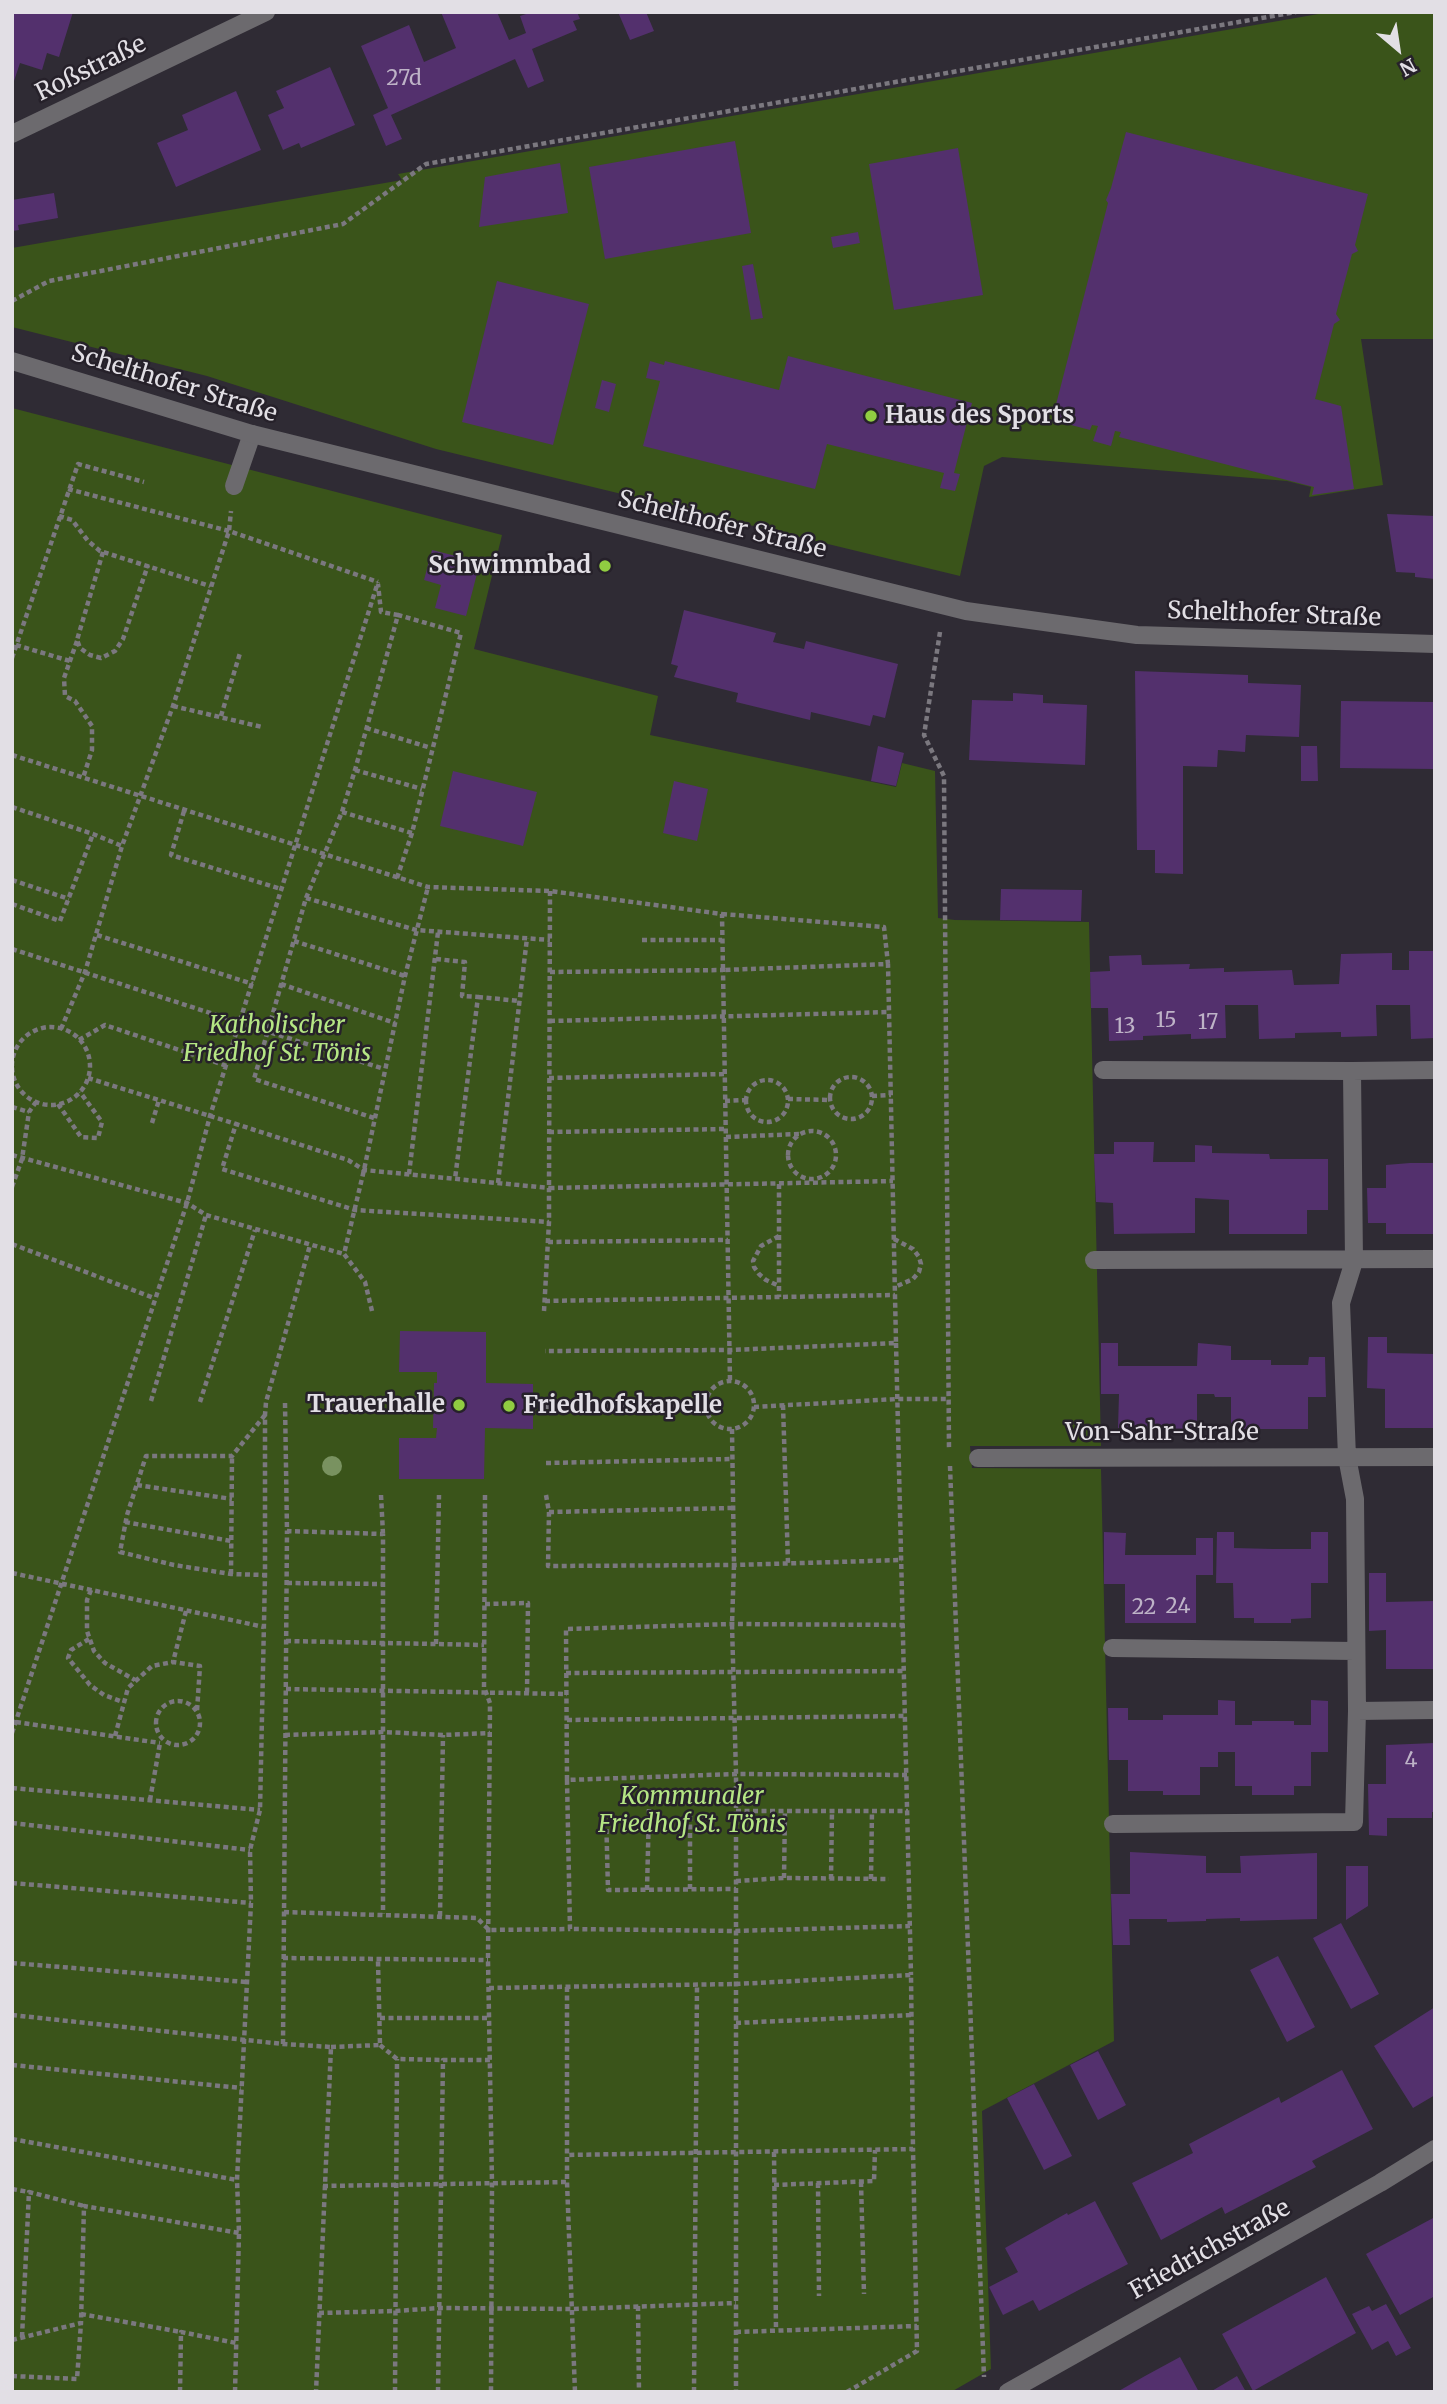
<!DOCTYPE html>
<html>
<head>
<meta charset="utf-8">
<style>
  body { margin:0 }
  #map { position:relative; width:1447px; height:2404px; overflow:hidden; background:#2f2b34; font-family:Merriweather,serif }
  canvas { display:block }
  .frame { position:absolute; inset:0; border:14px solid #e2dfe5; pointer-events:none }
  .north { position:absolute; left:1363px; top:14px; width:70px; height:70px; -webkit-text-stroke:5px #26212a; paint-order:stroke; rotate:151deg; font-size:19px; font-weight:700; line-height:28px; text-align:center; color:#e2dfe5 }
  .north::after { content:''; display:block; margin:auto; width:24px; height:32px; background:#e2dfe5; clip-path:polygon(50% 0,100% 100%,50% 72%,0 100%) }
</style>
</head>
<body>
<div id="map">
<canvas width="1447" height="2404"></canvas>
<div class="frame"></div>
<div class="north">N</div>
</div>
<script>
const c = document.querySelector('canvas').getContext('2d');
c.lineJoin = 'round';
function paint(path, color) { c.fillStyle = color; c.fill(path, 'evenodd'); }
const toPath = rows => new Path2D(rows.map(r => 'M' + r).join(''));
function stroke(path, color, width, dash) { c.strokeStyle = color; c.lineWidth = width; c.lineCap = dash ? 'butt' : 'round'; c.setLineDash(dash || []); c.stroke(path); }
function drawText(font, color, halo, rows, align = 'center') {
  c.font = font + ' Merriweather,serif'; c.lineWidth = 5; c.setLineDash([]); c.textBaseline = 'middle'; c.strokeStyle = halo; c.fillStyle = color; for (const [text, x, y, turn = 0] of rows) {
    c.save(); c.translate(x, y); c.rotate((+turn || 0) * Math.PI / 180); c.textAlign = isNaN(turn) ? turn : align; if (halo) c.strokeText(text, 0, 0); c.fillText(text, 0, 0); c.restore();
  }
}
const green = toPath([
  [1330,12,1435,12,1435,339,1361,339,1383,485,1309,497,1311,487,1287,481,1002,457,984,466,960,576,436,449,207,376,12,327,12,248,402,180,398,174],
  [12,408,502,535,474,649,658,696,650,735,896,787,902,763,935,771,938,918,955,920,1089,922,1101,1446,970,1446,972,1468,1101,1469,1114,2041,982,2111,991,2369,951,2392,12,2392]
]);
const building = toPath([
  [12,12,73,12,59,57,47,53,42,70,20,63,13,84],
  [441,12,497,12,509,40,526,33,520,16,532,12,577,12,580,19,573,21,577,30,532,49,544,81,528,88,515,59,391,115,402,139,386,146,373,115,388,108,361,46,409,25,424,62,456,48],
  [618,12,646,12,654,31,630,40],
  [330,67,355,125,301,148,299,143,283,150,268,115,284,108,276,91],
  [236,91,261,150,176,187,157,143,188,130,182,115],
  [1126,132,1368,194,1355,245,1358,251,1352,254,1336,314,1340,320,1334,324,1315,399,1341,406,1354,489,1312,495,1314,487,1119,437,1121,432,1115,431,1111,446,1093,441,1098,426,1092,425,1090,430,1052,420,1108,203,1106,200,1111,188],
  [735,141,751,233,605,259,589,167],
  [958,148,983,295,894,310,869,164],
  [560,163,568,213,479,227,485,177],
  [54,193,58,218,18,225,19,230,12,231,12,200],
  [858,232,860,243,833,248,831,237],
  [753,264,763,318,751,320,742,266],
  [497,281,589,304,553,445,462,422],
  [788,356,972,403,954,473,960,474,955,491,940,488,944,473,827,444,815,489,643,446,660,381,646,378,650,361,664,365,665,361,779,390],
  [602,380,616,384,609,412,595,408],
  [1387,514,1435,516,1435,579,1415,577,1415,573,1396,572],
  [432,550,480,562,466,616,435,608,441,585,424,580],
  [684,610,776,633,773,642,804,649,806,641,898,664,885,718,873,715,870,726,811,712,810,720,736,702,738,693,674,677,678,666,671,664],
  [1135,671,1248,675,1248,683,1301,685,1299,737,1246,735,1245,752,1218,750,1217,767,1183,766,1183,874,1155,873,1155,850,1137,850],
  [1013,693,1043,695,1043,703,1087,705,1085,765,969,760,972,700,1013,701],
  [1341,701,1435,702,1435,769,1340,768],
  [878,746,904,753,896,786,871,781],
  [1301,746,1317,746,1318,781,1301,781],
  [453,771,537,792,523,846,440,826],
  [674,781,708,789,697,841,663,833],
  [1001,889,1082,890,1081,921,1000,920],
  [1409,951,1435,951,1435,1038,1411,1039,1410,1005,1376,1005,1377,1036,1341,1037,1341,1032,1295,1033,1295,1038,1259,1039,1258,1005,1225,1005,1226,1038,1191,1039,1191,1034,1143,1036,1143,1040,1109,1041,1108,1008,1091,1008,1090,972,1110,971,1109,956,1141,955,1142,965,1190,964,1189,969,1224,968,1224,972,1292,970,1294,985,1339,984,1341,954,1392,953,1392,970,1409,970],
  [1114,1142,1154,1142,1153,1162,1195,1162,1195,1145,1212,1146,1212,1153,1269,1154,1270,1159,1328,1159,1328,1210,1307,1210,1307,1234,1229,1234,1229,1200,1195,1198,1195,1233,1114,1234,1113,1203,1096,1202,1094,1154,1114,1154],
  [1410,1163,1435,1163,1435,1234,1386,1234,1386,1223,1368,1223,1367,1188,1386,1188,1386,1165],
  [400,1331,486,1332,486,1383,533,1384,533,1429,485,1428,484,1479,399,1479,399,1438,436,1438,437,1428,433,1428,434,1383,437,1383,437,1372,399,1372],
  [1368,1337,1387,1337,1387,1353,1435,1354,1435,1428,1385,1428,1385,1389,1367,1388],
  [1101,1343,1118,1343,1118,1366,1197,1366,1198,1343,1231,1346,1231,1360,1271,1360,1271,1365,1308,1365,1309,1357,1325,1357,1326,1397,1308,1397,1308,1429,1231,1429,1231,1397,1215,1397,1214,1394,1197,1394,1197,1429,1118,1428,1119,1394,1101,1394],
  [1104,1532,1126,1533,1125,1555,1196,1555,1196,1538,1213,1538,1213,1575,1196,1575,1196,1623,1125,1623,1125,1584,1104,1584],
  [1217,1532,1234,1532,1234,1548,1273,1549,1311,1549,1311,1532,1328,1532,1328,1583,1311,1583,1311,1618,1291,1619,1291,1623,1254,1623,1254,1618,1234,1618,1233,1583,1216,1583],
  [1369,1573,1386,1573,1386,1602,1435,1601,1435,1669,1386,1669,1386,1630,1369,1631],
  [1218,1700,1235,1701,1235,1725,1252,1725,1252,1721,1294,1721,1294,1725,1311,1725,1311,1700,1328,1701,1328,1752,1311,1752,1311,1786,1294,1786,1294,1795,1252,1795,1252,1786,1235,1786,1235,1752,1218,1752,1218,1767,1200,1767,1200,1795,1163,1795,1163,1791,1128,1791,1128,1760,1109,1760,1108,1708,1128,1708,1128,1720,1163,1720,1163,1715,1218,1715],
  [1435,1743,1435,1812,1432,1812,1432,1818,1387,1818,1387,1836,1369,1835,1368,1784,1386,1784,1386,1745],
  [1130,1852,1206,1856,1206,1873,1241,1873,1240,1856,1317,1853,1317,1919,1240,1921,1240,1918,1206,1919,1206,1921,1167,1922,1167,1919,1129,1919,1130,1945,1113,1945,1111,1894,1130,1894],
  [1346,1866,1368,1866,1368,1906,1346,1920],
  [1341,1923,1379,1994,1351,2009,1313,1938],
  [1278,1956,1315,2027,1287,2042,1250,1970],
  [1435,2007,1435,2095,1413,2108,1374,2046],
  [1098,2051,1126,2105,1098,2120,1070,2065],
  [1342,2070,1373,2129,1312,2161,1316,2167,1225,2214,1222,2207,1161,2240,1132,2183,1193,2153,1189,2144,1279,2097,1281,2103],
  [1034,2084,1072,2156,1044,2170,1007,2098],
  [1095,2201,1128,2264,1039,2311,1033,2300,1003,2315,989,2287,1018,2272,1005,2248,1067,2213,1068,2215],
  [1435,2217,1435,2296,1400,2315,1366,2254],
  [1326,2277,1356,2333,1253,2391,1222,2334],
  [1386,2304,1411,2348,1396,2356,1388,2341,1372,2350,1352,2314,1369,2306,1372,2311],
  [1180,2357,1199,2392,1117,2392,1145,2376],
  [1237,2376,1246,2392,1210,2392,1222,2385]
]);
const path = toPath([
  [12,301,49,281,343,224,426,164,1296,12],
  [68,489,229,531,378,582],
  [59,516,72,520,88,541,100,551,210,586],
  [103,552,77,640,80,648,90,655,101,658,115,651,123,639,148,565],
  [940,632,924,735,944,776,949,1450],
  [77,641,64,678,65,696,75,701,92,726,92,750,83,778],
  [16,645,70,661],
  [12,658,78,464,144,482],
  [173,706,262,727],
  [221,716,240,653],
  [366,728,431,748],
  [12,755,428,887,550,891,722,914,723,970,888,964,896,1343,730,1350,545,1351],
  [355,770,422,789],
  [12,807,93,834,122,846],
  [184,811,171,855,281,889],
  [342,812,412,833],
  [397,878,412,833,461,633,398,615],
  [12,880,69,899],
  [550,891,549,1188,893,1181],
  [306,898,416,930,550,940],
  [12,904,60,921,93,834],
  [722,914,884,927,888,964],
  [97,935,253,984],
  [642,940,722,940],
  [294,941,405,976],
  [12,949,384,1069],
  [436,959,465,962,462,996,478,997,455,1179],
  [550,972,723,970,730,1381],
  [281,984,395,1023],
  [478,997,520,1001],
  [550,1021,889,1012],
  '12 1066a39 39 0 1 1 78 0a39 39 0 1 1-78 0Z',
  [61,1029,85,972,122,846,173,706,229,531,231,511],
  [79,1040,105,1025,227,1066],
  '830 1098a21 21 0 1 1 42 0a21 21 0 1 1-42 0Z',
  [88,1078,236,1124],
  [549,1078,725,1074],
  '746 1101a21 21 0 1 1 42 0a21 21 0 1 1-42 0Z',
  [872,1096,891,1095],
  [788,1099,830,1100],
  [725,1101,746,1100],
  [58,1104,81,1137,98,1138,102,1122,80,1092],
  [12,1107,29,1112],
  [374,1118,254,1079,306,898,342,812,355,770,398,615,381,612,378,584],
  [152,1123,159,1100],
  '788 1155a24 24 0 1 1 48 0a24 24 0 1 1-48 0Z',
  [549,1132,726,1129],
  [726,1137,799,1134],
  [12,1155,187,1203,206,1215,344,1254],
  [409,1174,438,932],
  [498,1183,527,938],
  [779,1184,779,1297],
  [12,1187,22,1159,29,1112,36,1102],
  [779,1236,761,1246,753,1261,754,1267,759,1274,766,1280,779,1286],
  [894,1239,913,1249,919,1257,921,1264,919,1272,913,1279,895,1287],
  [548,1242,728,1240],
  [12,1244,154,1298],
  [545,1301,895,1295],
  [372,1311,365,1282,344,1254,364,1170,405,976,428,887],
  [544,1311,549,1222,549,1188,364,1170,348,1160,236,1124,222,1169,355,1210,549,1222],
  [896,1343,911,1975],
  '706 1405a24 24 0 1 1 48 0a24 24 0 1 1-48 0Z',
  [151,1401,206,1215],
  [200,1402,255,1230],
  [285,1403,287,1531,383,1534,383,1914],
  [783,1405,788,1563],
  [545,1407,706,1405],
  [754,1407,897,1399,949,1399],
  [265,1415,232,1456,146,1456,127,1515,120,1552,174,1565,231,1574,265,1575],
  [732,1429,734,1565,732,1624,736,1774,736,2392],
  [546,1463,732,1459],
  [950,1466,984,2377],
  [137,1485,232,1499],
  [381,1495,383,1534],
  [485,1495,484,1687,490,1703,488,1960,492,2183,491,2392],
  [546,1495,549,1512,548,1566,734,1565,902,1560],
  [549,1512,733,1508],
  [125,1522,231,1541],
  [12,1573,264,1627],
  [231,1574,232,1456],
  [287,1583,383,1584],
  [91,1590,87,1600,87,1631,94,1651,105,1663,135,1680],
  [485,1604,528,1603,527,1694],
  [186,1611,173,1662,200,1666,197,1711],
  [89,1639,71,1650,68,1658,90,1685,104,1695,123,1702],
  [286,1641,484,1645],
  [436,1644,439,1495],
  [566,1673,904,1671],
  [286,1689,567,1694],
  '156 1723a22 22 0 1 1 44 0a22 22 0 1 1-44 0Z',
  [567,1720,905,1716],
  [16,1722,160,1743],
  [12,1733,187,1203,210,1116,378,582],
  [285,1735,383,1732,443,1735,490,1733],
  [115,1736,128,1688,152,1666,173,1662],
  [907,1775,736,1774,567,1780,570,1929,735,1931,910,1926],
  [567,1780,566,1629,732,1624,904,1625],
  [12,1788,260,1810],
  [150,1800,160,1743],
  [736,1811,908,1811],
  [606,1812,608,1890,736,1889],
  [12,1823,250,1850],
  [784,1878,785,1810],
  [831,1879,832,1811],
  [871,1879,872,1811],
  [736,1881,784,1878,889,1879],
  [12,1883,251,1903],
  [690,1889,690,1811],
  [647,1890,649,1809],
  [284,1912,477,1918,489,1930,570,1929],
  [440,1916,443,1735],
  [283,1958,488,1960],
  [12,1963,246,1982],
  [567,1987,567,2182,575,2392],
  [489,1988,736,1984,911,1975,913,2149,567,2155],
  [12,2015,283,2044,331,2047,316,2392],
  [380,2018,490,2018],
  [736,2023,912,2015],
  [283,2044,287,1531],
  [380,2045,397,2059,443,2060],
  [331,2047,380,2045,378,1961],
  [12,2065,241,2088],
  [12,2139,237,2180],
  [774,2152,776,2330],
  [861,2182,864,2294],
  [818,2183,819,2296],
  [774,2185,874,2181,875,2150],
  [323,2186,567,2182],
  [12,2189,29,2192],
  [638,2306,639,2392],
  [319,2313,395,2311,439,2308,572,2309,736,2303],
  [81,2314,181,2332],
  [736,2332,917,2326],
  [22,2337,29,2192,84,2206],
  [12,2340,81,2323,84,2206,239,2233],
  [12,2376,77,2379,81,2323],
  [180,2392,181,2332,236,2343],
  [235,2392,239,2233,237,2180,251,1903,250,1850,260,1810,265,1575,265,1415,266,1402,310,1245],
  [395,2392,397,2059],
  [438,2392,443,2060,490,2060],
  [694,2392,697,1985],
  [847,2392,917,2351,913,2149]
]);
const lane = toPath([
  [234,486,252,434]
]);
const street = toPath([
  [12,134,266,12],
  [12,361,252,434,966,611,1137,635,1435,644],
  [1103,1070,1352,1071],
  [1094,1260,1435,1259],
  [978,1458,1435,1457],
  [1112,1648,1355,1651],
  [1357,1711,1435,1710],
  [1113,1824,1354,1822,1357,1711,1355,1499,1347,1457,1341,1303,1354,1261,1352,1071,1435,1070],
  [1008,2392,1380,2183,1435,2149]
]);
const trees = [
  [332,1466]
];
const markers = [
  [871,416,7,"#90cd41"],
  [605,566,7,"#90cd41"],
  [459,1405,7,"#90cd41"],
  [509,1406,7,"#90cd41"]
];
const numberNames = [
  ["27d",404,79],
  ["15",1166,1021],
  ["17",1208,1023],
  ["13",1125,1027],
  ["24",1178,1607],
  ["22",1144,1608],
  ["4",1411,1761]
];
const streetNames = [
  ["Roßstraße",91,69,-26],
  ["Schelthofer Straße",174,384,17],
  ["Schelthofer Straße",722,525,14],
  ["Schelthofer Straße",1274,615,2],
  ["Von-Sahr-Straße",1162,1433],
  ["Friedrichstraße",1210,2250,-29]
];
const poiNames = [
  ["Haus des Sports",885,416],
  ["Schwimmbad",591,566,"right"],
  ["Trauerhalle",445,1405,"right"],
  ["Friedhofskapelle",523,1406]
];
const parkNames = [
  ["Katholischer",277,1026],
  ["Friedhof St. Tönis",277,1054],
  ["Kommunaler",692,1797],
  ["Friedhof St. Tönis",692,1825]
];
paint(green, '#3a541a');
paint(building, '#53306d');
stroke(path, '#7b787f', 4.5, [5, 3.5]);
stroke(lane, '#6c6a6e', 18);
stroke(street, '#6c6a6e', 18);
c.fillStyle = '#799260';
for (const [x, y] of trees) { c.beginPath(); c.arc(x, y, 10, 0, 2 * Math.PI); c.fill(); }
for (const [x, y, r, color] of markers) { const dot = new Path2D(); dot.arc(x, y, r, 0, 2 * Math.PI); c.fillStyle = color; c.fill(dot); stroke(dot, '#26212a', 2.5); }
drawText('21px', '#beb3c7', null, numberNames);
drawText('24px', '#e2dfe5', '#26212a', streetNames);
drawText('bold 24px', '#e2dfe5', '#26212a', poiNames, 'left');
drawText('italic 24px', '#b5e684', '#26212a', parkNames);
</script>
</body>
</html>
